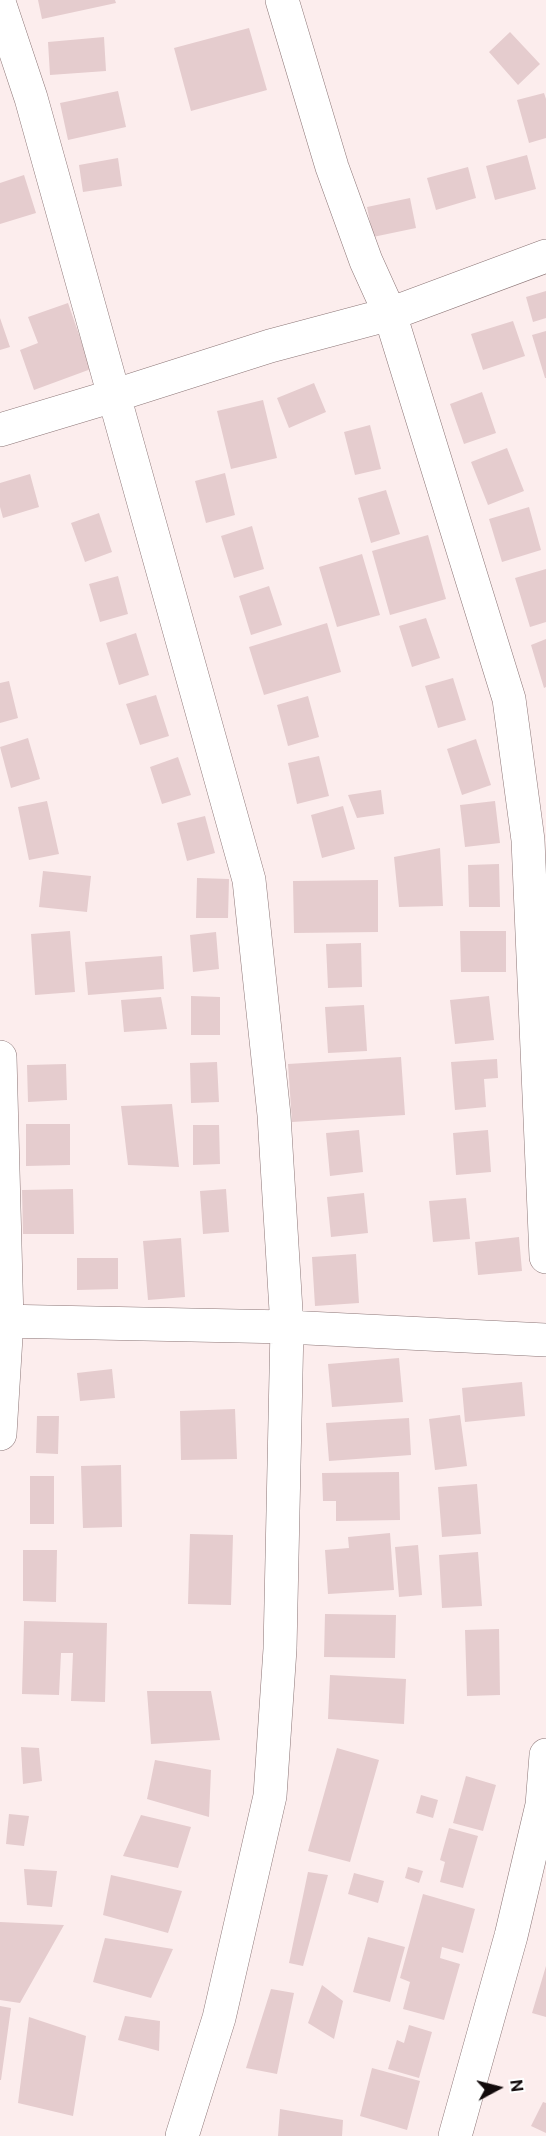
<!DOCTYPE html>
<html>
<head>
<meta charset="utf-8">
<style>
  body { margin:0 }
  #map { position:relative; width:546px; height:2136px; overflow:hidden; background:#fceded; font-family:"Public Sans",sans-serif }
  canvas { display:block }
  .north { position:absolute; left:468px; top:2058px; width:60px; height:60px; -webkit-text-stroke:4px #fefefe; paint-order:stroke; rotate:83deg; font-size:16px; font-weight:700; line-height:24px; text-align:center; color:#120a0b }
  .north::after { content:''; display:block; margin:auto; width:21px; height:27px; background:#120a0b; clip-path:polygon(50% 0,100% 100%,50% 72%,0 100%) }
</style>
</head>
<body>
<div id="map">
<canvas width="546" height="2136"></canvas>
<div class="north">N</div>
</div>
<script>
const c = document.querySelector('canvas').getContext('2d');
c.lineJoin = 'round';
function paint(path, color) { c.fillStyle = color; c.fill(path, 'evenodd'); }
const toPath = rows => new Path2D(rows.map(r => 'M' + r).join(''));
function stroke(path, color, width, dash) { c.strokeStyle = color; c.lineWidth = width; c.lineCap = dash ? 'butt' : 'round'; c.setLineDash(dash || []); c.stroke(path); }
const building = toPath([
  [38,0,115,0,116,3,42,19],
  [249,28,267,90,191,111,174,48],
  [510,32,540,64,518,85,489,52],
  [104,37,106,71,50,75,48,42],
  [118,91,126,127,68,140,60,103],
  [544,93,546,99,546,138,529,143,517,100],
  [527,155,536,189,495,200,486,166],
  [118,158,122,186,83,192,79,165],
  [468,167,476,198,436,210,427,178],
  [24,175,36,213,0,224,0,183],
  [410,198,416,228,373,237,367,207],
  [546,291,546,318,533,322,526,297],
  [68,303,91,369,34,390,20,350,38,343,28,317],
  [0,318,10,347,0,350],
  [513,321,525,356,483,370,471,334],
  [546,331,546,378,545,378,532,335],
  [314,383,326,412,289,428,277,398],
  [482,392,496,433,464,444,450,404],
  [263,400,277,458,231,469,217,411],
  [370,425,381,469,355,475,344,432],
  [507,448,524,491,488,505,471,462],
  [225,473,235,515,206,523,195,481],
  [30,474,39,507,3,518,0,507,0,483],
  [386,490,400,534,371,543,358,498],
  [529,507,541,550,502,562,489,519],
  [99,513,112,552,85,562,71,523],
  [252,526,264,569,234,578,221,536],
  [428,535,446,599,390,615,372,551],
  [362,554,380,615,337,627,319,567],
  [546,569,546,622,530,627,515,578],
  [118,576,128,614,100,622,89,584],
  [269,586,282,625,251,635,239,596],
  [426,618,440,658,412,667,399,626],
  [327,623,341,672,264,695,249,647],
  [136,633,149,675,119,685,106,643],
  [546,639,546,687,544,688,531,645],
  [453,678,466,720,438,728,425,686],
  [9,681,18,718,0,723,0,683],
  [156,695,169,736,140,745,126,704],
  [308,696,319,737,288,746,277,705],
  [28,738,40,779,11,788,0,747],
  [476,739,491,785,462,795,447,749],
  [319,756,329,796,297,804,288,763],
  [178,757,191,795,162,804,150,767],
  [381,790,384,814,357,818,348,795],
  [47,801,59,854,29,860,18,807],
  [495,801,500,843,465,847,460,805],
  [343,806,355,849,322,858,311,815],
  [205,816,215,853,187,861,177,823],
  [440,848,443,906,399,907,394,857],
  [499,864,500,907,469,907,468,865],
  [43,871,91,876,87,912,39,907],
  [197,878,229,879,228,918,196,918],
  [378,880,378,932,294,933,293,881],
  [70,931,75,992,35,995,31,934],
  [460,931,506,931,506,972,461,972],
  [216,932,219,969,193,972,190,935],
  [361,943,362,987,328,988,326,944],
  [162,956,164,989,88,995,85,962],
  [191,996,220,997,220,1035,191,1035],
  [489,996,494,1040,455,1044,450,1000],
  [161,997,167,1029,124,1032,121,1000],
  [364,1005,367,1051,328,1053,325,1007],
  [401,1057,405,1115,292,1122,288,1064],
  [497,1059,498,1078,484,1079,486,1107,455,1110,451,1062],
  [217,1062,219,1102,191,1103,190,1063],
  [66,1064,67,1100,28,1102,27,1065],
  [172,1104,179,1167,128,1165,121,1106],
  [26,1124,70,1124,70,1165,26,1166],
  [193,1125,219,1125,220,1164,193,1165],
  [359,1130,363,1172,330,1176,326,1133],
  [488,1130,491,1172,456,1175,453,1133],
  [73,1189,74,1234,23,1234,22,1190],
  [226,1189,229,1232,203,1234,200,1191],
  [364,1193,368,1233,331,1237,327,1197],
  [466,1198,470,1239,433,1242,429,1201],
  [519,1237,522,1271,478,1275,475,1242],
  [181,1238,185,1297,148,1300,143,1241],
  [356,1254,359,1303,315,1306,312,1257],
  [77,1258,118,1258,118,1289,77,1290],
  [399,1358,403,1402,332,1407,328,1364],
  [112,1369,115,1398,80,1401,77,1373],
  [522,1382,525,1416,465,1422,462,1388],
  [235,1409,237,1459,181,1460,180,1411],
  [460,1415,467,1466,435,1470,429,1419],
  [37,1416,59,1416,58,1454,36,1453],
  [409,1418,411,1455,329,1461,326,1423],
  [121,1465,122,1527,83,1528,81,1466],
  [399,1472,400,1520,336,1521,336,1501,323,1501,322,1473],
  [30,1476,54,1476,54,1524,30,1524],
  [477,1484,481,1534,442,1537,438,1487],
  [390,1533,394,1590,328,1594,325,1550,349,1548,348,1537],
  [190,1534,233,1535,231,1605,188,1604],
  [418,1545,422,1595,399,1597,395,1547],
  [23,1550,57,1550,56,1602,23,1601],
  [478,1552,482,1606,442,1608,439,1555],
  [325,1614,396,1615,395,1658,324,1657],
  [24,1621,107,1623,105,1702,71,1701,73,1653,61,1653,59,1695,22,1694],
  [499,1629,500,1695,467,1696,465,1630],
  [330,1675,406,1679,404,1724,328,1719],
  [147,1691,211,1691,220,1740,151,1744],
  [21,1747,39,1748,42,1781,23,1784],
  [337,1748,379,1760,350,1862,308,1851],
  [155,1760,211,1770,209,1817,147,1799],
  [466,1776,496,1785,483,1831,453,1823],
  [421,1795,438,1800,433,1818,416,1813],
  [9,1814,29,1816,24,1846,6,1844],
  [141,1815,191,1827,178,1868,123,1856],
  [449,1828,478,1836,463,1888,440,1882,445,1862,440,1860],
  [408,1867,423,1871,419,1883,405,1878],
  [24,1869,57,1871,52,1907,27,1905],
  [308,1872,328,1875,303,1966,289,1963],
  [354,1873,384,1881,378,1903,348,1894],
  [111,1875,182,1891,168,1933,103,1915],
  [423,1894,475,1909,463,1953,442,1947,440,1958,460,1964,444,2020,403,2009,410,1982,400,1978],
  [0,1922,64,1925,20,2003,0,2000],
  [368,1937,405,1947,390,2002,353,1992],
  [105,1938,173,1949,151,1998,93,1982],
  [546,1966,546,2017,532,2013],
  [322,1985,343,2001,334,2039,308,2023],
  [271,1989,294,1993,277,2074,246,2068],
  [0,2006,11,2008,1,2080,0,2080],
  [125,2016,160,2021,159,2051,118,2040],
  [29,2017,86,2036,73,2116,18,2103],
  [409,2025,432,2032,419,2078,388,2069,397,2040,404,2043],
  [372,2068,420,2081,407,2130,360,2116],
  [543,2102,546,2103,546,2133,531,2126],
  [280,2109,343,2120,342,2136,278,2136]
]);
const minor = toPath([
  [282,0,332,167,366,261,390,314,509,699,528,840,546,1257],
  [0,5,31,98,249,880,274,1115,287,1327,280,1649,270,1796,219,2018,182,2136],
  [0,430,113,396,270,346,390,314,546,256],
  [0,1057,7,1321,0,1434],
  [0,1321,287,1327,546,1340],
  [455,2136,511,1936,542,1805,546,1755]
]);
paint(building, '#e5ccce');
stroke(minor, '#8c7677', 34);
stroke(minor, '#fff', 33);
</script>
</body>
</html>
